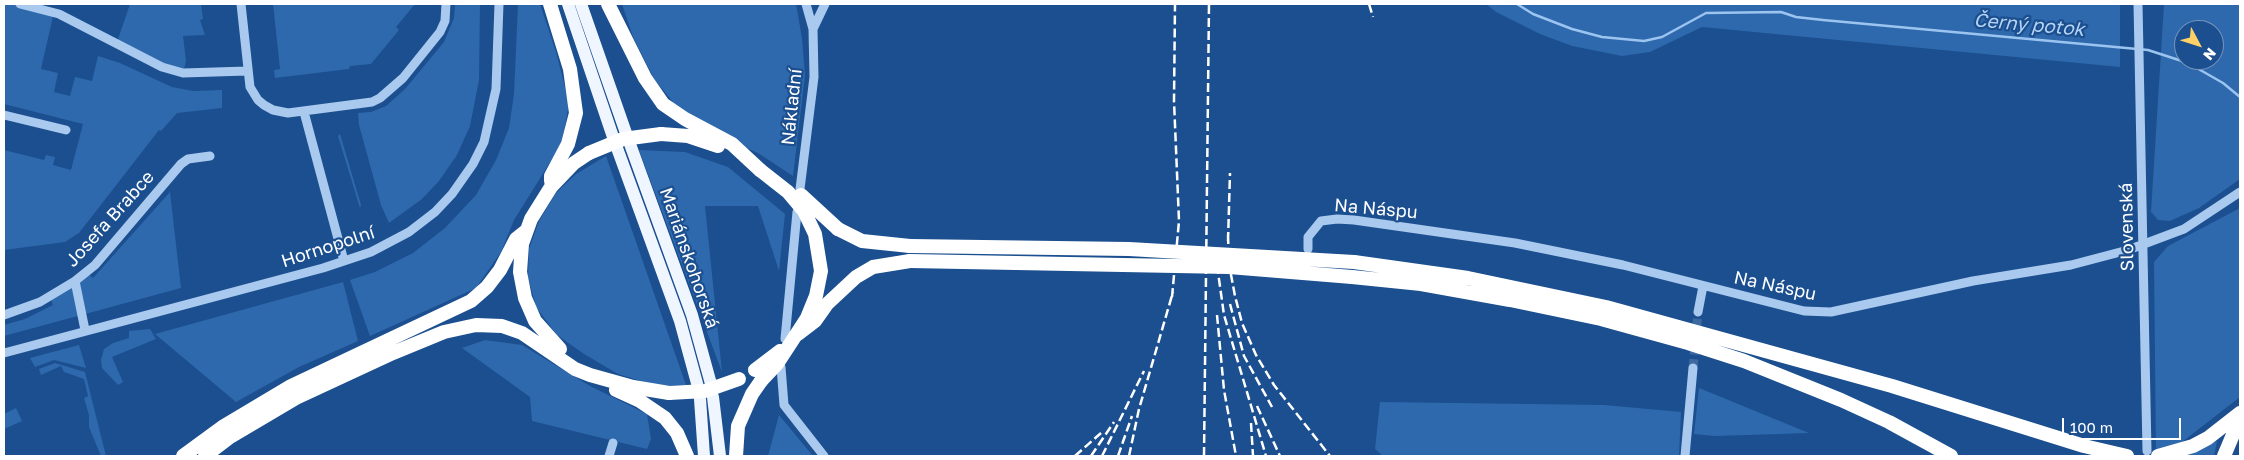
<!DOCTYPE html>
<html>
<head>
<meta charset="utf-8">
<style>
  body { margin:0 }
  #map { position:relative; width:2244px; height:460px; overflow:hidden; background:#1b4f8f; font-family:"Golos Text",sans-serif }
  canvas { display:block }
  .frame { position:absolute; inset:0; border:5px solid #fff; pointer-events:none }
  .north { position:absolute; left:2174px; top:20px; width:50px; height:50px; box-sizing:border-box; background:#1b4f8f; border:1px solid #7695bc; border-radius:50%; rotate:130deg; font-size:14px; font-weight:700; line-height:20px; text-align:center; color:#fff }
  .north::after { content:''; display:block; margin:auto; width:18px; height:22px; background:#ffd166; clip-path:polygon(50% 0,100% 100%,50% 72%,0 100%) }
  .scale { position:absolute; left:2062px; top:418px; width:119px; height:22px; box-sizing:border-box; border:2px solid #fff; border-top:0; padding-left:6px; font-size:15px; line-height:18px; white-space:nowrap; color:#fff; -webkit-text-stroke:4px #1b4f8f; paint-order:stroke }
</style>
</head>
<body>
<div id="map">
<canvas width="2244" height="460"></canvas>
<div class="frame"></div>
<div class="north">N</div>
<div class="scale">100 m</div>
</div>
<script>
const c = document.querySelector('canvas').getContext('2d');
c.lineJoin = 'round';
function paint(path, color) { c.fillStyle = color; c.fill(path, 'evenodd'); }
const toPath = rows => new Path2D(rows.map(r => 'M' + r).join(''));
function stroke(path, color, width, dash) { c.strokeStyle = color; c.lineWidth = width; c.lineCap = dash ? 'butt' : 'round'; c.setLineDash(dash || []); c.stroke(path); }
function drawText(font, color, halo, rows, align = 'center') {
  c.font = font + ' "Golos Text",sans-serif'; c.lineWidth = 4.5; c.setLineDash([]); c.textBaseline = 'middle'; c.strokeStyle = halo; c.fillStyle = color; for (const [text, x, y, turn = 0] of rows) {
    c.save(); c.translate(x, y); c.rotate((+turn || 0) * Math.PI / 180); c.textAlign = isNaN(turn) ? turn : align; if (halo) c.strokeText(text, 0, 0); c.fillText(text, 0, 0); c.restore();
  }
}
const green = toPath([
  [4,4,20,4,54,12,41,69,58,73,54,92,70,96,75,77,92,81,98,56,120,63,172,87,193,91,222,90,222,108,177,113,161,131,159,130,79,233,65,242,4,250,4,150,44,160,46,155,55,157,53,165,71,170,83,124,4,104],
  [130,4,201,4,203,19,200,20,205,35,183,36,186,61,183,73,116,45],
  [273,4,415,4,396,27,399,30,371,64,350,66,349,69,275,78,274,70,280,69],
  [455,4,480,4,479,80,470,126,457,155,439,181,422,199,389,223,381,205,359,125,358,113,371,112,386,106,405,89,444,42,454,18],
  [518,4,540,4,556,52,569,103,562,143,514,220,501,252,476,288,370,336,350,280,375,272,413,253,445,228,476,195,496,160,509,128,514,94],
  [622,4,796,4,802,38,805,75,793,176,758,153,721,137,677,107,654,79,633,37],
  [1486,4,2120,4,2120,67,1702,27,1650,52,1622,56,1572,46,1540,34,1496,12],
  [2164,4,2240,4,2240,179,2199,208,2170,221,2158,220,2151,212],
  [2184,30,2214,30,2214,60,2184,60],
  [340,134,361,205,360,208,338,136],
  [639,150,685,152,728,167,785,214,779,271,758,206,705,206,722,372],
  [606,156,686,385,657,386,618,374,584,354,557,335,536,307,528,277,529,249,539,221,556,193,576,174],
  [170,192,181,288,4,336,4,325,25,319,53,305,50,297,86,272,93,278],
  [2240,208,2240,397,2182,442,2184,455,2217,441,2214,456,2156,456,2154,262,2168,246],
  [343,282,358,341,299,367,236,402,155,334],
  [150,329,156,339,112,357,123,382,118,385,102,368,101,360,104,349,113,343,129,338,129,331],
  [485,340,522,345,590,386,647,414,651,439,647,449,532,421,530,397,462,348],
  [79,345,86,368,54,360,35,367,30,358],
  [55,363,85,372,106,456,101,456,89,427,89,415,84,398,88,396,84,379,64,372,61,366,41,375,39,369],
  [1699,388,1809,433,1714,436,1694,434],
  [1380,402,1604,405,1681,412,1679,456,1383,456,1375,449],
  [16,408,22,421,4,429,4,414],
  [779,415,813,456,768,456]
]);
const stream = toPath([
  [1517,4,1533,14,1572,29,1602,37,1644,41,1662,37,1706,13,1781,12,1796,17,1823,20,2148,50,2188,63,2223,83,2240,97]
]);
const minorTunnel = toPath([
  [1693,368,1698,312]
]);
const minor = toPath([
  [20,4,59,14,162,67,183,73,247,71],
  [241,4,250,87,258,100,264,105,273,110,288,113,372,102,380,98,403,78,440,32,445,21,446,4],
  [2138,4,2147,451],
  [813,29,825,4],
  [304,112,344,261],
  [4,115,66,130],
  [800,189,814,77,813,29,806,4],
  [1308,249,1308,237,1321,221,1337,219,1354,220,1515,243,1623,265,1804,311,1831,312,1973,281,2071,265,2128,250,2184,229,2240,192],
  [75,281,85,330],
  [1698,312,1703,286],
  [4,315,40,302,75,281,95,265,181,164,188,159,210,156],
  [785,339,797,212],
  [4,353,323,268,371,252,409,232,435,212,452,194,473,164,484,142,496,89,499,4],
  [781,367,784,405,824,456],
  [609,456,613,443],
  [1685,456,1693,368]
]);
const major = toPath([
  [568,4,613,137],
  [581,4,626,133],
  [630,144,692,315,711,384],
  [617,148,680,321,698,387],
  [713,397,720,456],
  [700,399,704,456]
]);
const highway = toPath([
  [550,4,570,69,576,113,568,144,551,176,551,181],
  [608,4,645,78,663,104,685,119,732,144,760,170],
  [661,134,688,136,718,146],
  [838,229,862,241,910,246],
  [1354,262,1468,278,1606,307,1892,386,2084,446,2127,456],
  [1352,277,1421,284,1510,300,1601,319,1688,343,1744,361,1841,400,1889,422,1951,456],
  [798,334,815,321,827,304,856,277,873,267,910,261],
  [560,349,535,321,525,298,520,272,522,244,531,219,551,187,574,163,589,153],
  [616,390,640,401,665,418,677,433,687,456],
  [183,456,224,426,291,386,471,301,487,287,500,270,516,239,526,231],
  [205,456,230,437,296,398,393,353,444,332,476,325,502,326,522,333,575,369,590,375,633,387,669,393],
  [736,456,738,426,752,394,761,381],
  [2158,456,2193,446,2208,438,2240,413],
  [2224,456,2240,418]
]);
const rail = toPath([
  [1369,4,1373,17],
  [1228,235,1229,264,1235,296,1242,323,1256,355,1274,385,1330,456],
  [1228,241,1230,173],
  [1217,265,1224,315,1266,456],
  [1172,297,1179,221,1174,101,1175,4],
  [1230,304,1244,356,1272,407],
  [1217,315,1224,390,1236,456],
  [1257,406,1280,456],
  [1251,423,1253,456],
  [1075,456,1101,433],
  [1091,456,1114,422],
  [1102,456,1144,371],
  [1118,456,1132,416],
  [1129,456,1139,409,1173,292],
  [1204,456,1209,4]
]);
const highwayBridge = toPath([
  [589,153,623,139,661,134],
  [760,170,788,192,804,211,815,234,821,271,816,296,807,318,777,364,761,381],
  [801,195,838,229],
  [910,246,1129,249,1354,262],
  [910,261,1229,267,1352,277],
  [755,370,780,351],
  [669,393,705,391,739,379]
]);
const streetNames = [
  ["Nákladní",792,107,-84],
  ["Na Náspu",1376,209,5],
  ["Josefa Brabce",110,219,-48],
  ["Slovenská",2127,227,-91],
  ["Hornopolní",328,247,-18],
  ["Mariánskohorská",689,258,71],
  ["Na Náspu",1775,286,12]
];
const waterNames = [
  ["Černý potok",2029,25,5]
];
paint(green, '#2e69ad');
stroke(stream, '#9cc4f0', 2.5);
stroke(minorTunnel, '#3d69a0', 9, [9, 4.5]);
stroke(minor, '#a9c9ee', 9);
stroke(major, '#f0f6ff', 12);
stroke(highway, '#fff', 14);
stroke(rail, '#fff', 2.5, [9, 4]);
stroke(highwayBridge, '#fff', 14);
drawText('18px', '#fff', '#1b4f8f', streetNames);
drawText('italic 19px', '#b5d3f5', '#1b4f8f', waterNames);
</script>
</body>
</html>
